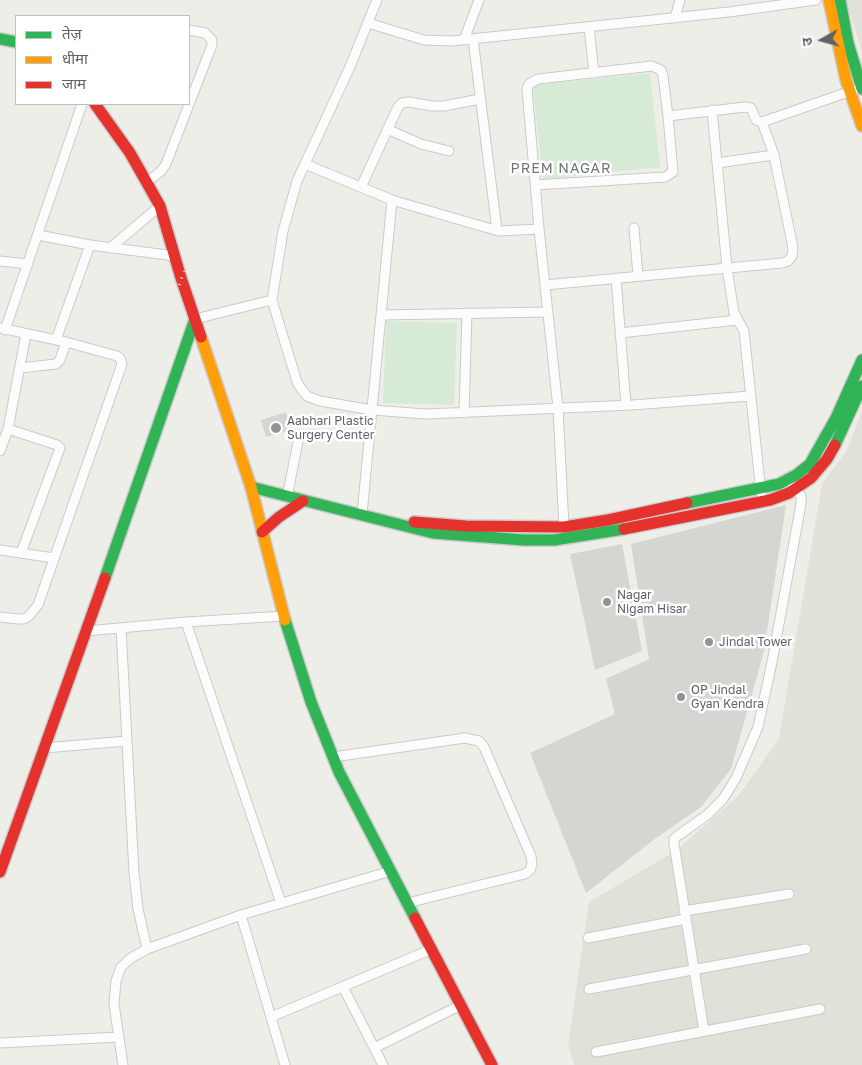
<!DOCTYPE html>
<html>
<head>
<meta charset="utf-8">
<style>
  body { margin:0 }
  #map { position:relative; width:862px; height:1065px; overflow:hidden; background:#eeeee9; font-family:"Golos Text","Noto Sans Devanagari",sans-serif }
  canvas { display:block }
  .legend { position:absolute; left:15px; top:15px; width:175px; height:90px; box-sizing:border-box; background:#fff; border:1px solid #bfc0c2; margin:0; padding:6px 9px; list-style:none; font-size:15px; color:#5f6267 }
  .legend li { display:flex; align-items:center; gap:10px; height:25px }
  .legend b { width:25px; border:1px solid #bfc0c2 }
  .north { position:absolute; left:797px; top:15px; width:50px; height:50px; -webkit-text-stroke:4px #fff; paint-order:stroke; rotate:263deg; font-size:14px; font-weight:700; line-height:20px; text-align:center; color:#5f6267 }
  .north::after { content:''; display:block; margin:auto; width:18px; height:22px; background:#5f6267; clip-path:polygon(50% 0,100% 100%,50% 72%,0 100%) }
</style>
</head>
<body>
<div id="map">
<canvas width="862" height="1065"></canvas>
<ul class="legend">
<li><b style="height:6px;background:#30b455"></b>तेज़</li>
<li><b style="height:6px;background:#ff9f0a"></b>धीमा</li>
<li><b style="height:6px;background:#e5322d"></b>जाम</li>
</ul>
<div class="north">उ</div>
</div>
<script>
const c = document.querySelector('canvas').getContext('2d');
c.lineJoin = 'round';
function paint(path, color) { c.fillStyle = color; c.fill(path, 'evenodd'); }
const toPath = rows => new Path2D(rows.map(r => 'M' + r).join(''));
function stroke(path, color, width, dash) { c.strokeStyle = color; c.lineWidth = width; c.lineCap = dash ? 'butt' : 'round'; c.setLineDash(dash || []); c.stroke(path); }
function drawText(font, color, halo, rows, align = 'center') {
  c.font = font + ' "Golos Text",sans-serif'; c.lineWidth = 5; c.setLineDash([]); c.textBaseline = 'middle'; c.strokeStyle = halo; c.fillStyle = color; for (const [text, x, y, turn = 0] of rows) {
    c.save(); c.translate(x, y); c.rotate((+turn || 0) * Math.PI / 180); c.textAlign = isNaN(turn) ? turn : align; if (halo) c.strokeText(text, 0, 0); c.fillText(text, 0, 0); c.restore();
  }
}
const education = toPath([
  [846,0,862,0,862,52],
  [862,411,862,1065,574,1065,568,1045,589,902,677,850,738,796,779,739,822,484,847,450]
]);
const green = toPath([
  [650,73,660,167,543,179,533,85],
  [386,321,457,323,454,405,383,403]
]);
const building = toPath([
  [286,412,291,430,266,437,261,420],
  [786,505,764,651,731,769,701,807,652,841,586,893,530,753,615,714,606,679,649,659,631,544],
  [622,544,642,651,595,670,570,554]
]);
const street = toPath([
  [377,0,349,69,297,181,283,231,272,300,297,382,302,390,307,396,320,401,372,410,426,414,632,405,750,396],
  [675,18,680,0],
  [368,23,424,40,452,41,729,12,816,0],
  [589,27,594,73],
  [473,39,497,230],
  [464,40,479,0],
  [712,110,727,268,734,313,744,331,761,493],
  [762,122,854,90],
  [387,129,421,144,449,151],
  [717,163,774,155],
  [305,164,392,200,481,226,499,231,539,229],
  [147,182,161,171,166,164,212,45,212,40,205,33,189,30],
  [535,185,665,177,673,172,668,116,663,76,661,70,652,66,538,79,529,84,527,89,539,229,558,408,564,527],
  [361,187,398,107,402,103,409,102,432,106,444,106,480,99],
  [634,228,638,276],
  [38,235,90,245,175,256],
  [110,248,160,206],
  [0,261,28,264],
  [616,278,626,405],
  [545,285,782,263,788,261,792,256,793,248,774,155,762,122,756,120,751,108,745,107,668,116],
  [381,315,548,312],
  [195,319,272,300],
  [0,328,66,342,117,356,120,358,122,364,38,605,29,616,24,619,18,619,0,617],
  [5,330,82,104],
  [620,333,737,320],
  [56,340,90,245],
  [20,368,56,364,60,360,66,342],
  [464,413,467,313],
  [8,429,57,445,60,448,21,553],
  [0,451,8,429,26,334],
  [287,497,298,442],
  [362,514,392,200],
  [0,550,54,558],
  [186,622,281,903],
  [121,628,134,873,138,909,147,949],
  [86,631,186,622,284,616],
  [44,748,127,741],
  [333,757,465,738,479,741,484,747,531,856,532,864,530,870,525,874,407,903],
  [684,911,789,894],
  [241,915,285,1065],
  [588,938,686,919],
  [343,987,383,1065],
  [589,989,806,949],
  [271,1017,432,949],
  [704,1031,674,844,674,839,679,835,707,815,723,799,736,778,758,727,772,662,801,504,801,496,793,486],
  [0,1043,119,1037],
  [374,1048,461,1005],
  [596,1052,820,1009],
  [123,1065,114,1004,116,981,121,967,131,958,147,949,241,915,391,871]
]);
const fast = toPath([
  [840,0,848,43,862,89],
  [0,39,16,42],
  [835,445,862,386],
  [251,487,433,533,524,540,554,540,624,529],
  [687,503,779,484,796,475,810,464,836,418,862,360],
  [105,578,195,319],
  [285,620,311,702,339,772,415,918]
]);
const slow = toPath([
  [829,0,846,80,862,126],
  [201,337,251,487,285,620]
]);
const jam = toPath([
  [95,104,130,153,160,206,181,278,201,337],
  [414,522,466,526,564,527,608,520,687,503],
  [624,529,770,500,789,493,811,478,827,459,835,445],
  [262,532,279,517,303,501],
  [0,872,105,578],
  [415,918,492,1065]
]);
const rail = toPath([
  [0,786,281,0]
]);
const markers = [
  [276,428,6,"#919394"],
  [607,602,5,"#919394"],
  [709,642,5,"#919394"],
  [681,697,5,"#919394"]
];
const poiNames = [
  ["Aabhari Plastic",287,421],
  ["Surgery Center",287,435],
  ["Nagar",617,595],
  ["Nigam Hisar",617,609],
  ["Jindal Tower",719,642],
  ["OP Jindal",691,690],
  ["Gyan Kendra",691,704]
];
const neighbourhoodNames = [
  ["PREM NAGAR",561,169]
];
paint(education, '#e1e0d9');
paint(green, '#d7ead6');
paint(building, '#d5d5d2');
stroke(street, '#cacaca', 11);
stroke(fast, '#cacaca', 14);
stroke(slow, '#cacaca', 14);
stroke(jam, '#cacaca', 14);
stroke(street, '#fcfcfc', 9);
stroke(fast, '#30b455', 11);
stroke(slow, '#ff9f0a', 11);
stroke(jam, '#e5322d', 11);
stroke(rail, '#e4e5e4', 3, [1, 6]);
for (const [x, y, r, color] of markers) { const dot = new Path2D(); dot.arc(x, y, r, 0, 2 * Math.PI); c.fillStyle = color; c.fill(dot); stroke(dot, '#fff', 2); }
drawText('12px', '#5f6267', '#fff', poiNames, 'left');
c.letterSpacing = '1px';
drawText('14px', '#707479', '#fff', neighbourhoodNames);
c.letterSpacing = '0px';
</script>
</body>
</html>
